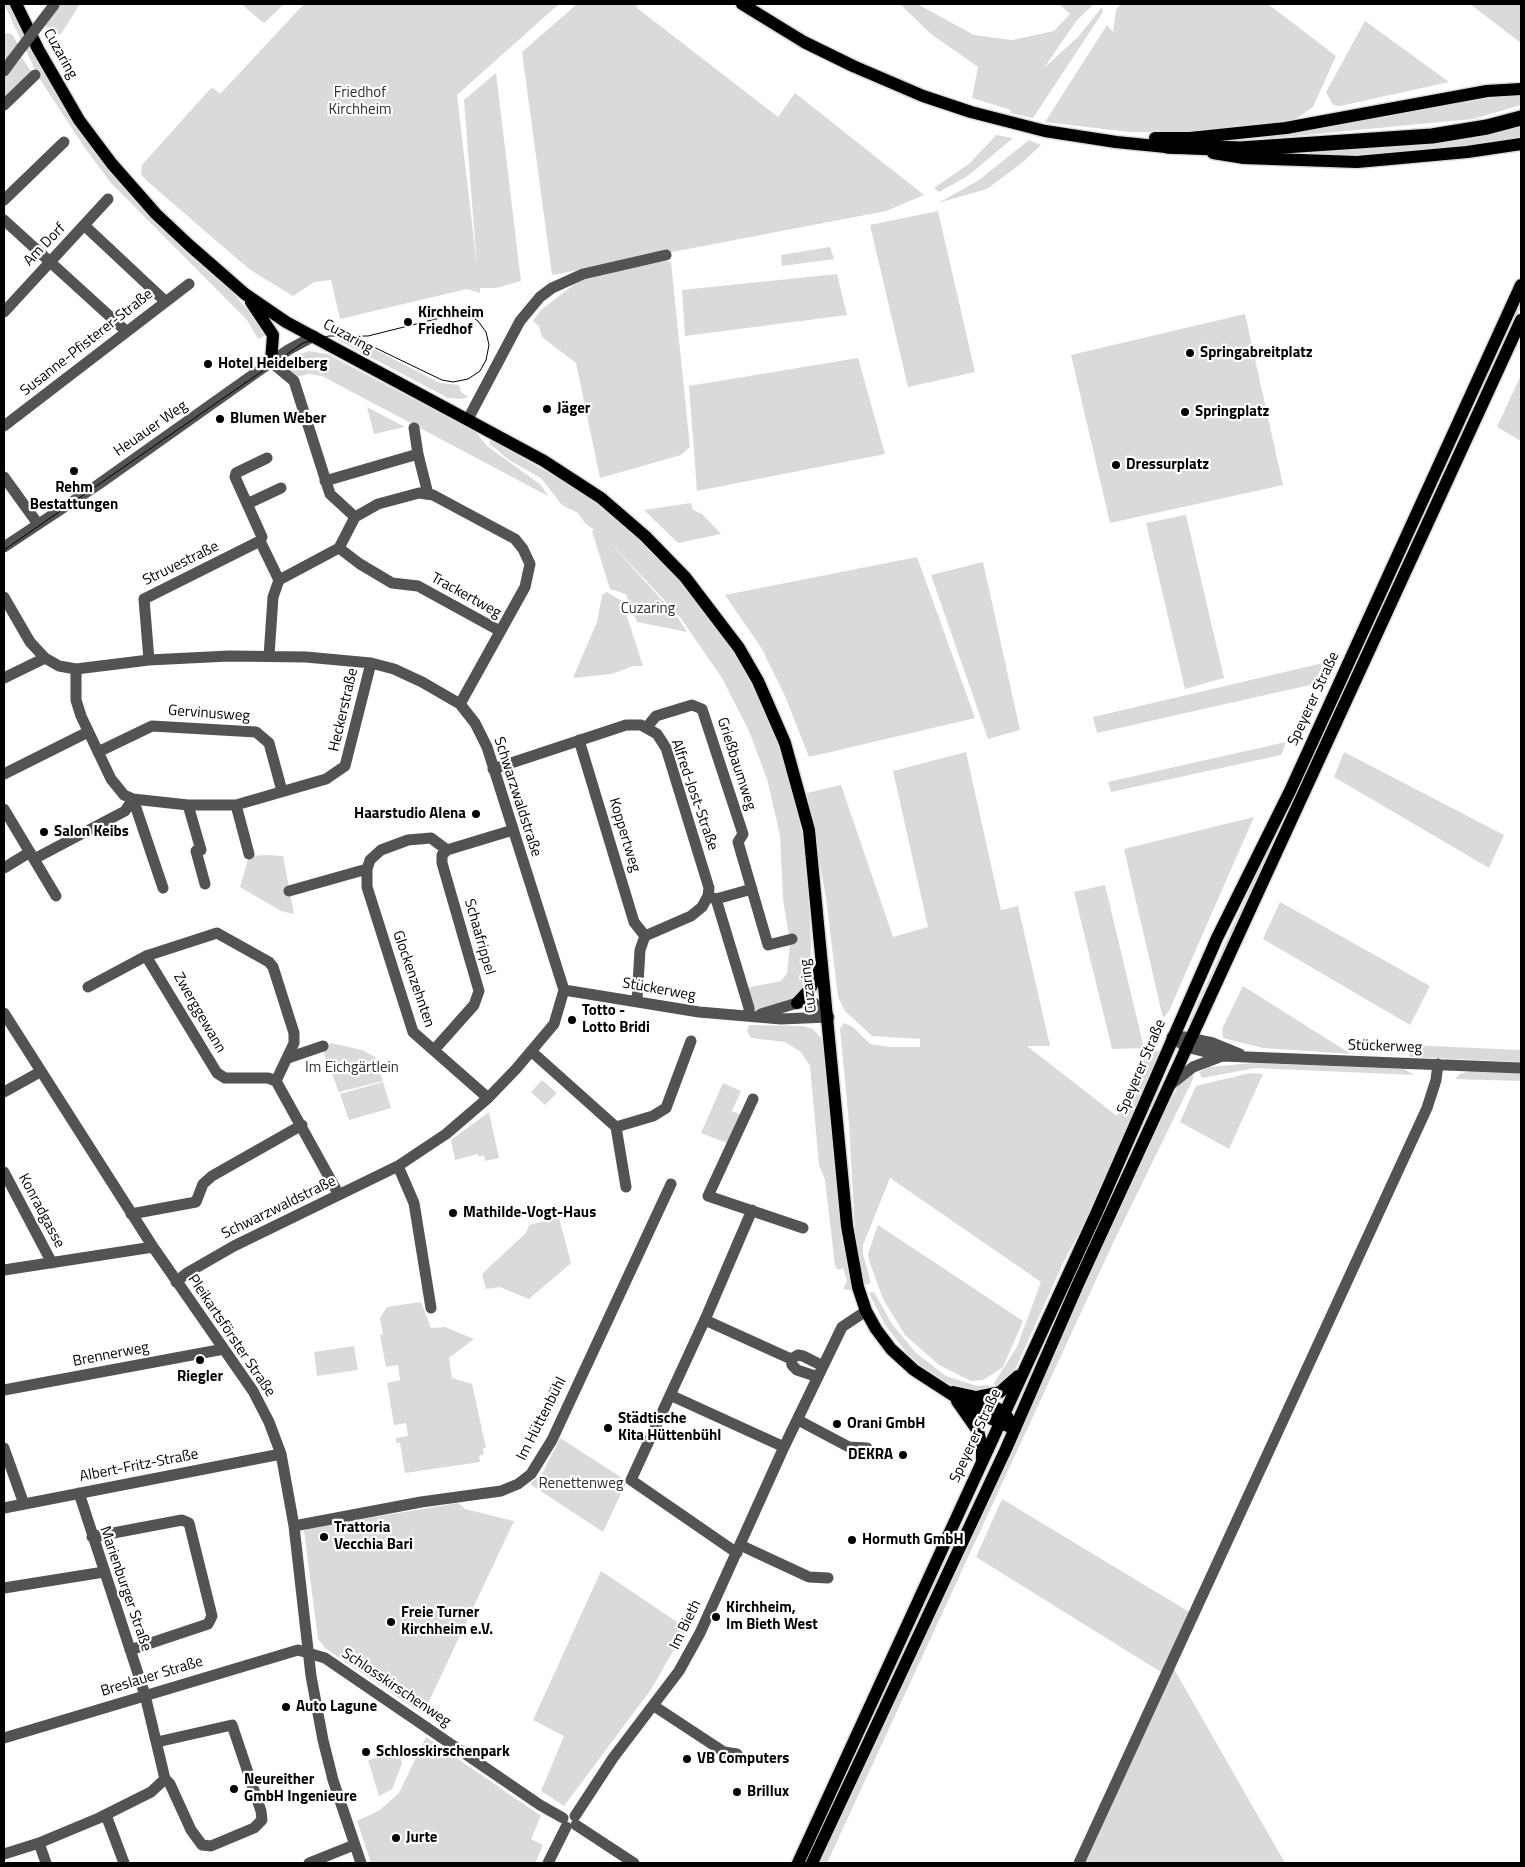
<!DOCTYPE html>
<html>
<head>
<meta charset="utf-8">
<style>
  body { margin:0 }
  #map { position:relative; width:1525px; height:1867px; overflow:hidden; background:#fff; font-family:"Titillium Web",sans-serif }
  canvas { display:block }
  .frame { position:absolute; inset:0; border:5px solid #000; pointer-events:none }
</style>
</head>
<body>
<div id="map">
<canvas width="1525" height="1867"></canvas>
<div class="frame"></div>
</div>
<script>
const c = document.querySelector('canvas').getContext('2d');
c.lineJoin = 'round';
function paint(path, color) { c.fillStyle = color; c.fill(path, 'evenodd'); }
const toPath = rows => new Path2D(rows.map(r => 'M' + r).join(''));
function stroke(path, color, width, dash) { c.strokeStyle = color; c.lineWidth = width; c.lineCap = dash ? 'butt' : 'round'; c.setLineDash(dash || []); c.stroke(path); }
function drawText(font, color, halo, rows, align = 'center') {
  c.font = font + ' "Titillium Web",sans-serif'; c.lineWidth = 4.5; c.setLineDash([]); c.textBaseline = 'middle'; c.strokeStyle = halo; c.fillStyle = color; for (const [text, x, y, turn = 0] of rows) {
    c.save(); c.translate(x, y); c.rotate((+turn || 0) * Math.PI / 180); c.textAlign = isNaN(turn) ? turn : align; if (halo) c.strokeText(text, 0, 0); c.fillText(text, 0, 0); c.restore();
  }
}
const green = toPath([
  [4,4,11,4,93,148,153,220,191,257,234,294,268,334,258,339,247,320,111,183,85,148,39,78],
  [61,4,80,4,61,34,54,36,44,24],
  [241,4,284,4,264,23],
  [304,4,559,4,457,95,477,267,464,100,496,73,521,281,496,288,480,288,480,293,467,289,340,319,331,280,314,282,293,296,249,269,147,181,141,174,142,165,210,89,213,88,220,94],
  [577,4,636,4,637,8,778,117,795,93,924,195,886,211,552,275,522,52],
  [900,4,919,5,974,35,1012,40,1054,31,1070,14,1059,4,1094,4,1077,20,1044,68,1078,37,1102,7,1103,12,1033,118,1010,113,1011,110,972,98,978,67,931,34],
  [1121,4,1268,4,1336,56,1313,107,1291,122,1186,132,1129,132,1045,122,1107,25,1113,32,1116,10],
  [1470,4,1521,4,1521,43],
  [1365,21,1449,82,1340,106,1333,105,1326,92],
  [6,33,12,34,19,46,4,65,4,37],
  [21,56,32,73,4,101,4,78],
  [1521,93,1521,105,1473,119,1262,139,1262,137],
  [1521,126,1521,140,1406,154,1345,156,1264,154,1461,138],
  [996,135,1013,138,968,176,939,192,934,188,970,163],
  [1029,140,1041,145,1023,162,987,189,938,203,979,180],
  [938,211,975,372,908,387,870,225],
  [830,247,834,259,782,266,781,255],
  [666,261,671,262,690,447,681,455,600,478,576,363,542,337,539,326,533,321,541,310,576,283,588,277],
  [837,274,847,315,685,336,682,290],
  [1521,296,1521,306,1190,1025,1190,1020],
  [1245,314,1283,485,1110,523,1071,355],
  [340,339,364,344,440,383,459,385,461,392,469,397,461,399,448,398,340,341],
  [309,351,327,354,476,432,487,446,541,485,548,496,322,376,309,374,297,377,283,367,301,354],
  [858,358,885,454,697,491,689,386],
  [1521,375,1521,441,1497,427],
  [367,407,405,427,374,434],
  [490,440,576,488,615,516,675,571,730,642,750,678,774,728,786,764,806,852,811,942,810,978,805,986,789,1002,751,1014,746,988,781,981,787,973,790,943,783,899,780,835,767,779,749,731,722,678,680,617,605,537,678,618,687,632,637,622,626,594,610,589,592,531,594,530,585,523,578,513,562,505,541,478,509,460,490,444],
  [691,503,693,510,702,514,721,534,678,543,644,510],
  [1186,515,1224,678,1185,689,1146,523],
  [917,557,975,718,809,757,785,696,762,649,725,595],
  [983,562,1020,730,988,739,931,575],
  [607,592,622,601,643,666,633,666,612,674,573,678,597,622,602,595],
  [1323,663,1314,684,1097,733,1093,717],
  [1286,742,1281,755,1111,792,1108,782],
  [966,752,1001,910,1018,906,1050,1046,1027,1046,1117,1116,1137,1069,1153,1049,1161,1052,1098,1197,1064,1261,1013,1374,997,1391,994,1383,1017,1347,1041,1282,890,1178,863,1245,863,1254,871,1283,865,1285,857,1256,855,1231,849,1124,840,1029,844,1023,853,1027,870,1044,891,1047,920,1047,920,1039,872,1036,845,1011,838,997,826,898,807,793,841,785,893,937,928,927,893,771],
  [1344,752,1504,835,1489,868,1334,777],
  [1254,817,1169,1011,1163,1018,1124,849],
  [269,855,283,856,294,914,281,911,240,887,249,856],
  [1105,885,1144,1048,1112,1049,1074,892],
  [1280,902,1430,986,1410,1025,1263,939],
  [1243,986,1351,1054,1263,1048,1223,1038,1222,1029],
  [749,1025,803,1026,813,1029,822,1039,842,1243,854,1291,843,1289,847,1281,843,1268,838,1270,835,1265,825,1180,819,1165,810,1066,801,1052,785,1042,751,1038,747,1031],
  [331,1043,362,1050,375,1057,383,1081,339,1092,322,1049],
  [1410,1045,1521,1050,1521,1062,1409,1057],
  [1254,1063,1404,1069,1414,1075,1255,1068,1202,1078,1199,1072,1209,1067],
  [1471,1071,1521,1073,1521,1081,1455,1079,1460,1074],
  [1193,1072,1193,1079,1113,1243,827,1863,817,1863,1128,1185,1178,1086],
  [1250,1073,1263,1074,1229,1149,1180,1122,1196,1086],
  [542,1080,557,1093,545,1105,531,1092],
  [383,1082,391,1108,349,1120,340,1094],
  [723,1083,741,1091,732,1111,741,1115,727,1143,701,1133],
  [489,1112,499,1158,485,1161,484,1155,479,1157,478,1154,455,1160,451,1140],
  [559,1218,571,1263,529,1299,500,1287,486,1289,482,1274,526,1233,529,1225],
  [878,1225,1023,1321,1003,1367,983,1380,971,1381,939,1365,905,1335,883,1299,869,1260,868,1254],
  [874,1292,892,1324,916,1353,946,1376,977,1386,989,1385,990,1392,974,1393,947,1383,920,1365,906,1352,885,1325,869,1293],
  [421,1302,431,1328,445,1327,474,1339,449,1358,452,1378,472,1384,486,1448,483,1448,484,1454,479,1456,480,1462,405,1473,400,1443,396,1443,396,1438,408,1436,406,1423,394,1425,387,1383,400,1380,398,1365,386,1367,380,1335,383,1334,380,1318,387,1307],
  [354,1346,358,1370,317,1376,314,1352],
  [560,1438,627,1481,603,1532,530,1484,542,1474],
  [1002,1499,1191,1613,1164,1674,976,1557],
  [458,1503,465,1509,514,1521,423,1714,325,1648,318,1639,304,1531,308,1528],
  [601,1571,686,1628,652,1688,564,1806,541,1791,564,1736,533,1720],
  [1174,1669,1285,1863,1084,1863],
  [426,1737,541,1816,531,1839,543,1845,535,1863,371,1863,357,1821,380,1810,399,1793],
  [399,1751,402,1764,392,1789,379,1796,368,1760]
]);
const minor = toPath([
  [4,71,12,60],
  [4,105,35,75],
  [4,200,64,142],
  [4,220,126,331],
  [85,226,165,301],
  [4,312,108,199],
  [271,362,294,381,330,494,355,517],
  [468,419,520,321,540,297,552,288,583,274,666,255],
  [4,426,189,284],
  [414,428,418,454],
  [267,458,236,473,235,477,262,537,260,541,279,580],
  [4,477,38,524],
  [325,481,418,454,428,494],
  [247,504,281,488],
  [4,547,99,484,288,350,314,336],
  [339,548,360,564,392,583,418,586,500,631],
  [4,597,30,642,45,658,59,666,76,669,149,660,229,656,306,657,371,663,394,669,422,682,460,704,475,723,487,747,564,990,554,1024,516,1069,488,1098,446,1134,398,1166,234,1246,187,1273,176,1282],
  [269,656,273,597,279,580,339,548,355,517,364,512,378,504,419,493,433,495,515,539,523,549,530,564,525,587,460,704],
  [149,660,144,599,260,541],
  [76,669,76,700,81,716,111,779,124,795,133,799,188,805,236,805,326,779,345,766,371,663],
  [4,678,45,658],
  [647,727,656,716,692,705,702,709,743,834,738,842,768,945,792,939],
  [579,740,634,922,645,936],
  [98,752,152,726,256,732,269,743,282,791],
  [493,769,626,725,641,725,657,734,666,748,709,888,708,896,702,907,691,916,645,936,640,950,637,1000],
  [4,774,88,732],
  [188,805,201,850,196,851,205,884],
  [236,805,249,854],
  [4,809,56,896],
  [34,859,125,811,133,799,163,888],
  [4,868,30,852],
  [289,891,367,869],
  [710,897,716,899,752,889],
  [716,899,749,1008,749,1016],
  [146,956,217,933,269,962,273,967,294,1033,294,1043,276,1081],
  [88,987,146,956,217,1073,225,1078,268,1078,276,1081,339,1195],
  [564,990,699,1012,781,1019,829,1017],
  [4,1013,153,1247,253,1391,269,1422,281,1454,294,1526,311,1676,323,1740,333,1780,361,1863],
  [761,1014,797,1003,813,1002,829,1017],
  [1172,1037,1186,1047,1222,1056,1521,1068],
  [1184,1037,1213,1043,1240,1054],
  [434,1050,474,1005,479,991,442,863,442,855,447,850],
  [531,1051,616,1127,653,1116,666,1108,691,1041],
  [288,1058,323,1046],
  [1169,1086,1193,1067,1222,1056],
  [4,1092,40,1072],
  [488,1098,413,1032,367,887,367,869,370,860,381,850,408,840,431,838,447,850,513,830],
  [753,1099,708,1196,803,1228],
  [616,1127,626,1187],
  [398,1166,414,1203,431,1308],
  [4,1172,52,1263],
  [131,1214,196,1202,203,1184,212,1176,302,1125],
  [4,1270,153,1247],
  [705,1320,791,1359,792,1365,797,1370,818,1377],
  [791,1359,798,1355,803,1356,823,1366],
  [4,1390,224,1349],
  [670,1395,784,1447],
  [798,1420,849,1447,867,1448],
  [4,1448,24,1504],
  [4,1508,281,1454],
  [294,1526,421,1502,501,1491,518,1484,531,1474,552,1440,671,1184],
  [92,1537,182,1520,189,1523,212,1616,208,1624,130,1650],
  [740,1545,809,1577,828,1578],
  [737,1553,631,1480,707,1315,752,1210],
  [4,1588,104,1572],
  [654,1706,724,1752,737,1754],
  [4,1738,298,1650,325,1658,540,1805,563,1818],
  [157,1742,232,1725,261,1811,262,1820,254,1828,211,1846,202,1845,191,1830,170,1784,165,1779],
  [106,1815,124,1863],
  [575,1816,613,1758,679,1671,700,1633,784,1447,842,1327,866,1311],
  [576,1825,634,1863],
  [39,1843,46,1863],
  [4,1854,39,1843,99,1818,151,1792,165,1779,145,1695,79,1493],
  [309,1863,354,1845],
  [548,1863,566,1827],
  [1079,1863,1427,1108,1436,1080,1438,1064]
]);
const major = toPath([
  [16,4,38,49,79,120,112,164,156,214,189,245,245,294,286,322,544,461,601,498,645,536,685,577,739,648,758,681,785,743,809,830,847,1226,858,1287,866,1311,876,1329,891,1349,914,1370,985,1416,1015,1429],
  [742,4,804,42,853,66,923,96,971,112,1045,131,1116,142,1176,148],
  [1155,138,1190,138,1286,128,1487,91,1521,89],
  [1213,153,1244,158,1357,162,1467,152,1521,144],
  [251,302,273,335,271,362],
  [797,1003,810,989,822,965],
  [953,1392,976,1397,1004,1412,1008,1418],
  [976,1397,1000,1392,1018,1376],
  [957,1401,978,1431,982,1447,982,1459],
  [798,1863,1096,1214,1217,938,1290,791,1521,285],
  [812,1863,1006,1449,1078,1284,1521,320]
]);
const highway = toPath([
  [1167,146,1240,149,1432,136,1487,127,1521,118]
]);
const tram = toPath([
  [357,339,442,380,453,382,468,379,480,371,486,360,489,345,486,332,478,321,469,315,456,311,441,313],
  [4,550,303,343,329,336,368,336,448,316]
]);
const minorBridge = toPath([
  [12,60,54,5]
]);
const markers = [
  [408,322,5,"#000"],
  [1190,353,5,"#000"],
  [208,364,5,"#000"],
  [547,409,5,"#000"],
  [1185,412,5,"#000"],
  [220,419,5,"#000"],
  [1116,465,5,"#000"],
  [74,471,5,"#000"],
  [476,814,5,"#000"],
  [44,832,5,"#000"],
  [572,1020,5,"#000"],
  [453,1213,5,"#000"],
  [200,1360,5,"#000"],
  [837,1424,5,"#000"],
  [608,1428,5,"#000"],
  [903,1455,5,"#000"],
  [324,1537,5,"#000"],
  [852,1540,5,"#000"],
  [716,1617,5,"#000"],
  [391,1622,5,"#000"],
  [286,1707,5,"#000"],
  [366,1752,5,"#000"],
  [687,1759,5,"#000"],
  [234,1789,5,"#000"],
  [737,1792,5,"#000"],
  [396,1838,5,"#000"]
];
const streetNames = [
  ["Cuzaring",60,54,61],
  ["Am Dorf",45,245,-46],
  ["Cuzaring",348,337,29],
  ["Susanne-Pfisterer-Straße",87,343,-38],
  ["Heuauer Weg",151,429,-35],
  ["Struvestraße",181,564,-26],
  ["Trackertweg",466,596,29],
  ["Speyerer Straße",1314,699,-65],
  ["Heckerstraße",344,710,-77],
  ["Gervinusweg",209,714,4],
  ["Grießbaumweg",736,764,72],
  ["Alfred-Jost-Straße",694,795,71],
  ["Schwarzwaldstraße",517,797,72],
  ["Koppertweg",624,835,73],
  ["Schaafrippel",479,937,74],
  ["Glockenzehnten",413,979,71],
  ["Cuzaring",809,986,-97],
  ["Stückerweg",659,990,10],
  ["Zwerggewann",199,1013,60],
  ["Stückerweg",1385,1047,2],
  ["Speyerer Straße",1142,1067,-67],
  ["Schwarzwaldstraße",279,1208,-26],
  ["Konradgasse",41,1211,62],
  ["Pleikartsförster Straße",231,1336,56],
  ["Brennerweg",111,1355,-11],
  ["Im Hüttenbühl",542,1419,-63],
  ["Speyerer Straße",976,1436,-65],
  ["Albert-Fritz-Straße",139,1466,-11],
  ["Marienburger Straße",125,1589,71],
  ["Im Bieth",686,1625,-64],
  ["Breslauer Straße",152,1677,-17],
  ["Schlosskirschenweg",396,1688,34]
];
const parkNames = [
  ["Friedhof",360,93],
  ["Kirchheim",360,110],
  ["Cuzaring",648,609],
  ["Im Eichgärtlein",352,1068],
  ["Renettenweg",581,1484]
];
const poiNames = [
  ["Kirchheim",418,313],
  ["Friedhof",418,330],
  ["Springabreitplatz",1200,353],
  ["Hotel Heidelberg",218,364],
  ["Jäger",557,409],
  ["Springplatz",1195,412],
  ["Blumen Weber",230,419],
  ["Dressurplatz",1126,465],
  ["Rehm",74,488,"center"],
  ["Bestattungen",74,505,"center"],
  ["Haarstudio Alena",466,814,"right"],
  ["Salon Keibs",54,832],
  ["Totto -",582,1011],
  ["Lotto Bridi",582,1028],
  ["Mathilde-Vogt-Haus",463,1213],
  ["Riegler",200,1377,"center"],
  ["Städtische",618,1419],
  ["Kita Hüttenbühl",618,1436],
  ["Orani GmbH",847,1424],
  ["DEKRA",893,1455,"right"],
  ["Trattoria",334,1528],
  ["Vecchia Bari",334,1545],
  ["Hormuth GmbH",862,1540],
  ["Kirchheim,",726,1608],
  ["Im Bieth West",726,1625],
  ["Freie Turner",401,1613],
  ["Kirchheim e.V.",401,1630],
  ["Auto Lagune",296,1707],
  ["Schlosskirschenpark",376,1752],
  ["VB Computers",697,1759],
  ["Neureither",244,1780],
  ["GmbH Ingenieure",244,1797],
  ["Brillux",747,1792],
  ["Jurte",406,1838]
];
paint(green, '#dadada');
stroke(major, '#dbdbdb', 15);
stroke(highway, '#dbdbdb', 18);
stroke(minor, '#535353', 11);
stroke(major, '#000', 12);
stroke(highway, '#000', 15);
stroke(tram, '#000', 1);
stroke(minorBridge, '#535353', 11);
for (const [x, y, r, color] of markers) { const dot = new Path2D(); dot.arc(x, y, r, 0, 2 * Math.PI); c.fillStyle = color; c.fill(dot); stroke(dot, '#fff', 2); }
drawText('15px', '#000', '#fff', streetNames);
drawText('15px', '#313131', '#fff', parkNames);
drawText('bold 15px', '#000', '#fff', poiNames, 'left');
</script>
</body>
</html>
